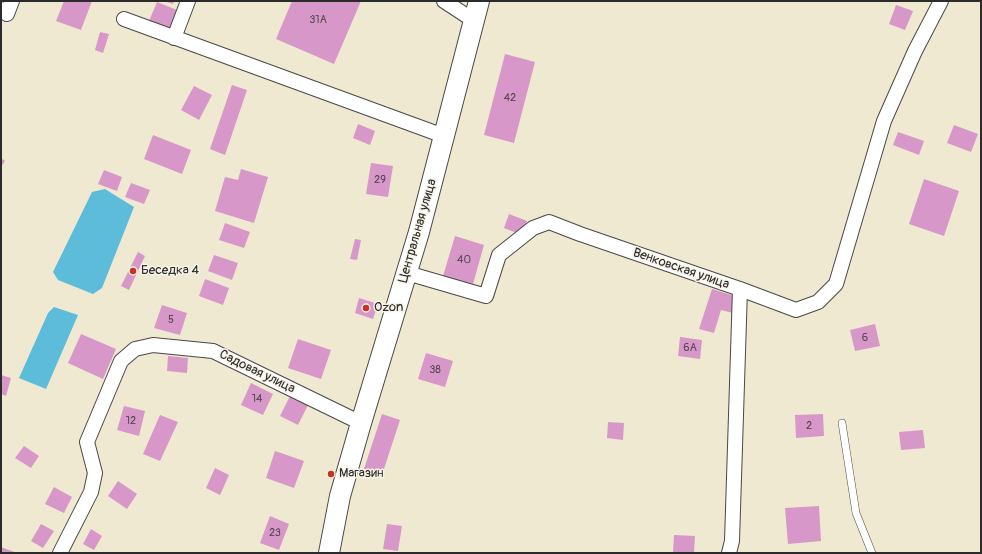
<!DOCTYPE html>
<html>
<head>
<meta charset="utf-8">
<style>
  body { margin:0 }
  #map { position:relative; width:982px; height:554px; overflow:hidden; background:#f0e9d2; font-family:Pangolin,sans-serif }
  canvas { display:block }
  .frame { position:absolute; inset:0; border:2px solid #2b2b2b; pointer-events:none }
</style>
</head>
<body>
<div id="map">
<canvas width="982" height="554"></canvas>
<div class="frame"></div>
</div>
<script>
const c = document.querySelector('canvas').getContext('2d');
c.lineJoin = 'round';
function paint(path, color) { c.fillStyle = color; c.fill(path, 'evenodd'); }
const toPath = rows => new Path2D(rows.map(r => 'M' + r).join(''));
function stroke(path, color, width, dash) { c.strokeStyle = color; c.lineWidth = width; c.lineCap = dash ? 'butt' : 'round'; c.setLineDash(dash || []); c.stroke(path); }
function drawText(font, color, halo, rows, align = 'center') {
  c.font = font + ' Pangolin,sans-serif'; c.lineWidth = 3; c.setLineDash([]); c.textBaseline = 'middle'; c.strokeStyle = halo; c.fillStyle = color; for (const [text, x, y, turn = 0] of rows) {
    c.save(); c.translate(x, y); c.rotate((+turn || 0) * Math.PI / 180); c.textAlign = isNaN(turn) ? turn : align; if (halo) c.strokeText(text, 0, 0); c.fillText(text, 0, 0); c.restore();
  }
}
const water = toPath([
  [105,189,134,207,102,288,93,294,58,280,53,272,92,192],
  [54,307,78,315,46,389,19,378,48,313]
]);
const building = toPath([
  [64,1,92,1,81,30,56,21],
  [164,1,174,1,173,4],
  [292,1,361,1,334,64,276,39],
  [157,2,177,10,170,29,149,21],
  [896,5,913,11,905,30,889,24],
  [100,32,109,34,103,53,95,50],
  [505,54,535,62,514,143,484,135],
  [232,85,247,90,225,155,210,149],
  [194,86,212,95,199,120,181,110],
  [358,124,375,131,370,145,353,138],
  [954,125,978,134,971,152,947,143],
  [898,132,924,141,919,155,893,145],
  [153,135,191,150,182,174,144,159],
  [1,158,5,161,1,167],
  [371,163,393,166,388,197,366,194],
  [241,169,268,177,254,223,215,211,225,177,238,180],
  [104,170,122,177,117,191,98,184],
  [924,179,959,191,944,236,909,224],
  [131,183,150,190,144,204,125,197],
  [509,214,527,221,522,235,504,228],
  [225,223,250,232,244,248,219,240],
  [455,236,484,245,473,284,443,276],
  [355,239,361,240,357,260,350,259],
  [138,252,145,256,129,290,121,286],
  [214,255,238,263,232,280,208,271],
  [205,279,229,288,223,305,199,296],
  [712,289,738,297,733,313,721,310,714,333,699,329],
  [359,298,378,304,373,319,355,313],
  [162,305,187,313,180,335,154,328],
  [875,324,880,346,855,351,850,330],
  [81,334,116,349,103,379,68,363],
  [680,337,702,340,700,359,678,356],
  [298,339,331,350,321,379,288,368],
  [426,353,453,361,445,387,418,379],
  [168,356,188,358,187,373,167,371],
  [1,375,11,378,6,396,1,394],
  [251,383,273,394,263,415,241,405],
  [290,396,308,405,298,425,280,416],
  [124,406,145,411,139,436,117,430],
  [382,414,400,420,382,475,364,469],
  [823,414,824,436,796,438,795,415],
  [160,415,178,422,160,461,143,454],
  [608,422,624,423,623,440,607,438],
  [923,430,925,448,901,450,899,432],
  [24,446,39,456,31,468,15,458],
  [275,451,304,461,294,488,266,478],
  [215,468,229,475,220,495,206,488],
  [118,481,137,494,127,509,108,496],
  [54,487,72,497,64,513,45,504],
  [819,506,821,541,788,544,785,508],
  [270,516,289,524,279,550,260,543],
  [41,524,54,531,43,548,31,541],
  [387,524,402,526,398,551,383,549],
  [91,529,102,536,94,550,83,544],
  [674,535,695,536,694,553,673,552],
  [1,547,17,553,1,553]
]);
const lane = toPath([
  [842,423,856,513,872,553]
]);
const street = toPath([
  [444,1,473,20],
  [1,9,7,14,12,1],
  [124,19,444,136],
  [174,38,188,1],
  [407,273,486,296,499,255,533,228,549,222,580,234,740,289,796,310,818,302,836,284,884,121,915,51,941,1],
  [60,553,91,492,95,473,87,442,121,361,135,349,153,345,213,351,361,423],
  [729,553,732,541,740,289]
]);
const secondary = toPath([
  [329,553,340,496,361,423,419,232,479,1]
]);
const markers = [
  [133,271,4,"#c8321e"],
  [366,308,4,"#c8321e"],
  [331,474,4,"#c8321e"]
];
const numberNames = [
  ["31А",318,20],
  ["42",510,98],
  ["29",380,180],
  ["40",464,260],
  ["5",171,320],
  ["6",865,338],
  ["6А",690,348],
  ["38",435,370],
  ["14",257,399],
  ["12",131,421],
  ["2",809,426],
  ["23",275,533]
];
const streetNames = [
  ["Центральная улица",418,231,-74],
  ["Венковская улица",681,269,19],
  ["Садовая улица",257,372,26]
];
const poiNames = [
  ["Беседка 4",141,271],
  ["Ozon",374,308],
  ["Магазин",339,474]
];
paint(water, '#5cbcda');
paint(building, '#d797c9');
stroke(lane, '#494844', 8);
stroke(street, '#494844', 16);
stroke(secondary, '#494844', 22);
stroke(lane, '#fff', 7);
stroke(street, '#fff', 14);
stroke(secondary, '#fff', 20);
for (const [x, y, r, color] of markers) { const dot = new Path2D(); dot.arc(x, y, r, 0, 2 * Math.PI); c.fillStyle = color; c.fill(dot); stroke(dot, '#f7f3e8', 1.5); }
drawText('11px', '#564652', null, numberNames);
drawText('13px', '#2b2b2b', '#f7f3e8', streetNames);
drawText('13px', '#2b2b2b', '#f7f3e8', poiNames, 'left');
</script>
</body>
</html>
